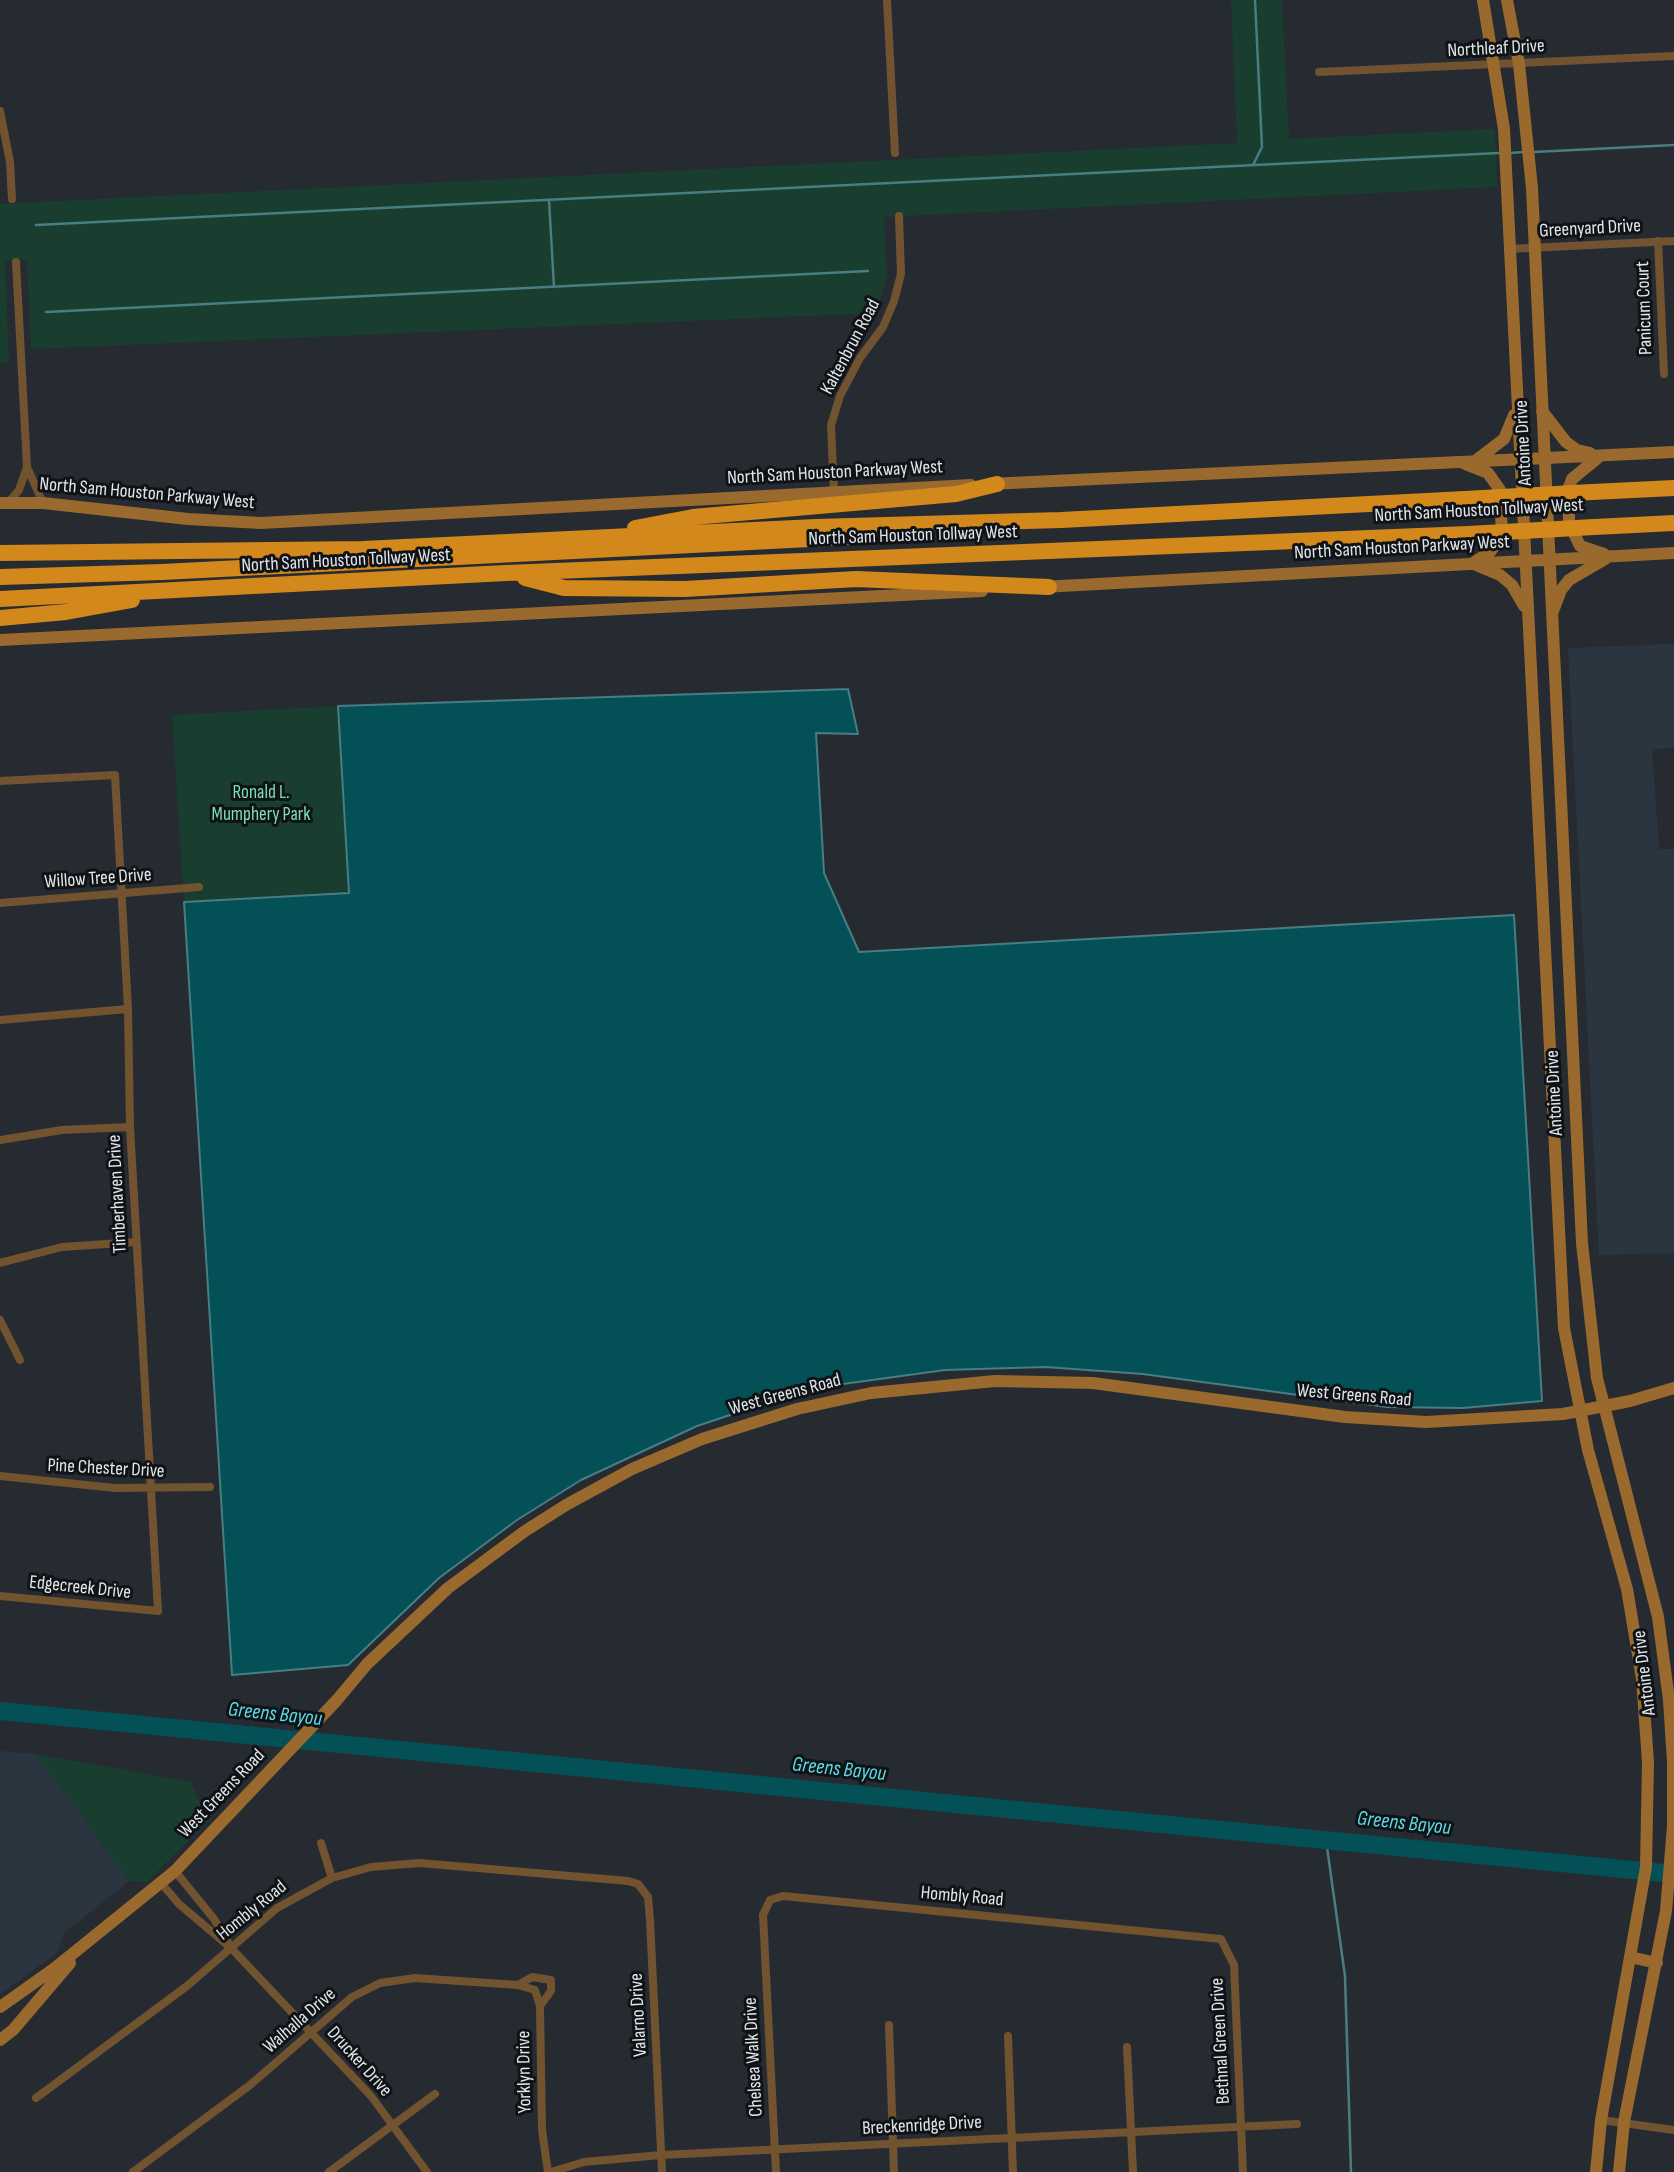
<!DOCTYPE html>
<html>
<head>
<meta charset="utf-8">
<style>
  body { margin:0 }
  canvas { display:block; background:#252b31 }
</style>
</head>
<body>
<canvas width="1674" height="2172"></canvas>
<script>
const c = document.querySelector('canvas').getContext('2d');
c.lineJoin = 'round';
function paint(path, color) { c.fillStyle = color; c.fill(path, 'evenodd'); }
const toPath = rows => new Path2D(rows.map(r => 'M' + r).join(''));
function stroke(path, color, width, dash) { c.strokeStyle = color; c.lineWidth = width; c.lineCap = dash ? 'butt' : 'round'; c.setLineDash(dash || []); c.stroke(path); }
function drawText(font, color, halo, rows, align = 'center') {
  c.font = font + ' "Sofia Sans Condensed",sans-serif'; c.lineWidth = 6; c.setLineDash([]); c.textBaseline = 'middle'; c.strokeStyle = halo; c.fillStyle = color; for (const [text, x, y, turn = 0] of rows) {
    c.save(); c.translate(x, y); c.rotate((+turn || 0) * Math.PI / 180); c.textAlign = isNaN(turn) ? turn : align; if (halo) c.strokeText(text, 0, 0); c.fillText(text, 0, 0); c.restore();
  }
}
const built = toPath([
  [1674,644,1674,748,1652,749,1659,849,1674,849,1674,1253,1599,1255,1568,648],
  [0,1751,36,1754,129,1881,64,1933,57,1953,0,1994]
]);
const green = toPath([
  [1231,0,1282,0,1289,139,1495,129,1497,187,884,217,887,279,875,313,31,349,27,259,5,260,9,362,0,363,0,204,1237,143],
  [338,706,349,893,184,902,172,715],
  [36,1754,191,1782,207,1822,147,1882,129,1881]
]);
const water = toPath([
  [848,689,858,734,816,733,824,873,859,952,1514,915,1542,1401,1463,1408,1387,1407,1143,1374,1045,1367,945,1370,843,1384,745,1410,697,1426,581,1480,517,1520,439,1578,348,1665,232,1675,184,902,349,893,338,706,848,689]
]);
const stream = toPath([
  [1534,152,1674,145],
  [1510,153,1524,152],
  [1253,165,1262,147,1255,0],
  [549,200,554,287],
  [36,225,1499,153],
  [46,312,868,271],
  [1326,1840,1345,1976,1351,2172]
]);
const river = toPath([
  [0,1711,1674,1874]
]);
const minor = toPath([
  [887,0,895,153],
  [1319,72,1674,56],
  [0,111,10,162,12,199],
  [1658,241,1664,374],
  [1508,249,1674,241],
  [16,262,27,467,43,503],
  [834,493,831,425,840,396,860,358,883,327,894,301,901,274,899,216],
  [8,503,19,490,27,467],
  [0,781,115,775,128,1009,130,1127,158,1611,0,1596],
  [0,903,199,887],
  [0,1020,128,1009],
  [0,1140,62,1130,130,1127],
  [0,1263,62,1247,136,1242],
  [0,1320,20,1360],
  [0,1476,115,1488,210,1487],
  [321,1843,332,1878],
  [175,1871,214,1919,228,1942],
  [161,1883,179,1904,231,1948,371,2096,427,2172],
  [518,1985,532,1977,551,1980,551,1991,540,2006],
  [889,2025,894,2172],
  [1008,2036,1013,2172],
  [1127,2047,1133,2172],
  [36,2098,187,1986,277,1908,332,1878,371,1867,420,1863,628,1881,638,1884,648,1897,650,1919,662,2172],
  [1601,2120,1674,2130],
  [133,2172,250,2085,352,1997,380,1983,415,1978,518,1985,535,1990,540,2006,542,2130,548,2172],
  [329,2172,435,2094],
  [551,2172,584,2162,661,2155,1297,2124],
  [776,2172,763,1915,770,1900,783,1896,1221,1939,1234,1965,1243,2172]
]);
const secondary = toPath([
  [1483,0,1504,129,1564,1328,1588,1450,1627,1589,1642,1679,1648,1762,1646,1867,1601,2120,1596,2172],
  [1507,0,1519,64,1532,188,1582,1243,1597,1378,1658,1617,1669,1700,1673,1762,1673,1826,1666,1911,1624,2122,1619,2172],
  [1542,411,1566,442,1577,450,1590,453],
  [1600,456,1572,479,1569,487,1569,523,1580,546,1604,554],
  [1475,461,1504,439,1514,415],
  [1465,464,1488,473,1500,490,1502,536,1490,552,1473,563],
  [989,484,1674,452],
  [0,503,43,503,188,519,261,523,971,485],
  [1476,565,1500,575,1512,585,1524,606],
  [1042,587,1674,553],
  [1553,611,1561,590,1569,580,1605,559],
  [0,640,982,591],
  [1630,1957,1657,1963],
  [0,2007,55,1968,175,1871,337,1700,367,1664,448,1588,525,1531,566,1505,632,1469,702,1439,797,1409,871,1393,995,1381,1093,1383,1345,1417,1426,1422,1563,1414,1630,1401,1674,1388],
  [0,2040,13,2030,70,1963]
]);
const motorway = toPath([
  [1592,492,1674,488],
  [1594,527,1674,523],
  [635,528,693,517,956,494,997,484],
  [0,553,363,549,816,527,1061,520,1465,499],
  [0,577,162,572,908,534],
  [525,578,564,588,685,589,856,579,1049,587],
  [0,599,506,573,1468,534],
  [0,618,66,612,132,600]
]);
const motorwayBridge = toPath([
  [1465,499,1592,492],
  [1468,534,1594,527]
]);
const streetNames = [
  ["Northleaf Drive",1496,49,-3],
  ["Greenyard Drive",1590,229,-3],
  ["Panicum Court",1645,308,-92],
  ["Kaltenbrun Road",851,347,-62],
  ["Antoine Drive",1524,443,-93],
  ["North Sam Houston Parkway West",835,473,-3],
  ["North Sam Houston Parkway West",147,494,5],
  ["North Sam Houston Tollway West",1479,511,-3],
  ["North Sam Houston Tollway West",913,536,-2],
  ["North Sam Houston Parkway West",1402,548,-3],
  ["North Sam Houston Tollway West",346,561,-3],
  ["Willow Tree Drive",98,879,-4],
  ["Antoine Drive",1555,1093,-93],
  ["Timberhaven Drive",118,1194,-93],
  ["West Greens Road",785,1395,-15],
  ["West Greens Road",1354,1396,5],
  ["Pine Chester Drive",106,1469,3],
  ["Edgecreek Drive",80,1588,6],
  ["Antoine Drive",1645,1673,-97],
  ["West Greens Road",222,1794,-46],
  ["Hombly Road",962,1897,5],
  ["Hombly Road",252,1911,-39],
  ["Valarno Drive",639,2015,-93],
  ["Walhalla Drive",300,2021,-41],
  ["Bethnal Green Drive",1221,2041,-93],
  ["Chelsea Walk Drive",754,2057,-93],
  ["Drucker Drive",359,2062,48],
  ["Yorklyn Drive",525,2072,-91],
  ["Breckenridge Drive",922,2126,-3]
];
const parkNames = [
  ["Ronald L.",261,793],
  ["Mumphery Park",261,815]
];
const waterNames = [
  ["Greens Bayou",275,1715,6],
  ["Greens Bayou",839,1770,6],
  ["Greens Bayou",1404,1824,6]
];
paint(built, '#2b3540');
paint(green, '#193e2f');
paint(water, '#045057');
stroke(water, '#477d83', 2);
stroke(stream, '#477d83', 2.5);
stroke(river, '#045057', 18);
stroke(minor, '#715330', 8);
stroke(secondary, '#99692d', 12);
stroke(motorway, '#d3881b', 16);
stroke(motorwayBridge, '#d3881b', 16);
drawText('19px', '#e2e5ea', '#101316', streetNames);
drawText('19px', '#7bdeb4', '#101316', parkNames);
drawText('italic 21px', '#5cdbe8', '#101316', waterNames);
</script>
</body>
</html>
